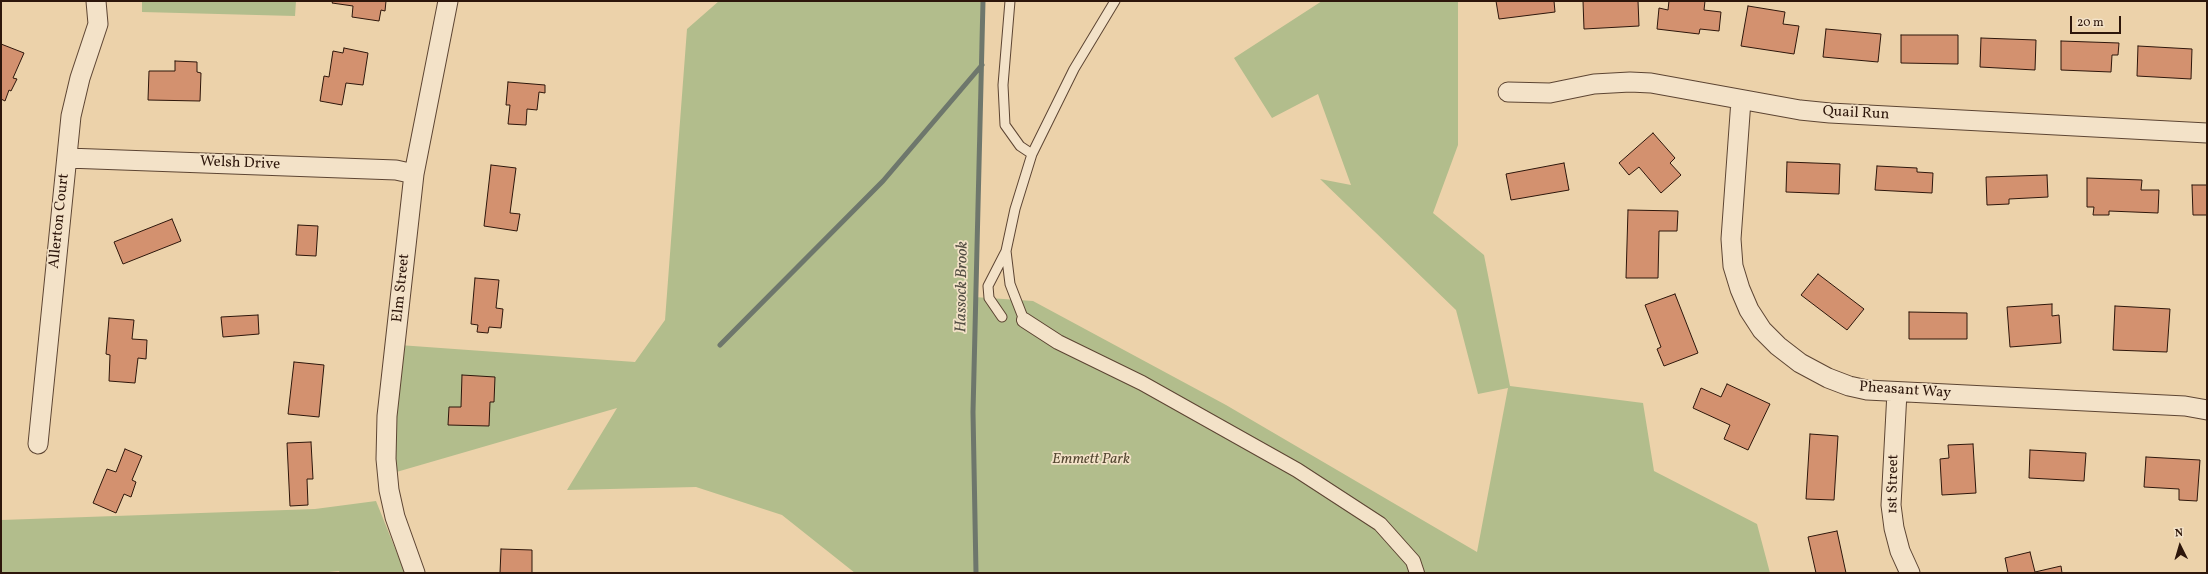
<!DOCTYPE html>
<html>
<head>
<meta charset="utf-8">
<style>
  body { margin:0 }
  #map { position:relative; width:2208px; height:574px; overflow:hidden; background:#ecd2aa; font-family:Vollkorn,serif }
  canvas { display:block }
  .frame { position:absolute; inset:0; border:2px solid #2d160b; pointer-events:none }
  .north { position:absolute; left:2160px; top:526px; width:40px; height:40px; -webkit-text-stroke:3px #f3e2c8; paint-order:stroke; rotate:355deg; font-size:11px; font-weight:700; line-height:16px; text-align:center; color:#2d160b }
  .north::after { content:''; display:block; margin:auto; width:14px; height:18px; background:#2d160b; clip-path:polygon(50% 0,100% 100%,50% 72%,0 100%) }
  .scale { position:absolute; left:2070px; top:16px; width:51px; height:18px; box-sizing:border-box; border:2px solid #2d160b; border-top:0; padding-left:5px; font-size:12px; line-height:14px; white-space:nowrap; color:#2d160b; -webkit-text-stroke:3px #f3e2c8; paint-order:stroke }
</style>
</head>
<body>
<div id="map">
<canvas width="2208" height="574"></canvas>
<div class="frame"></div>
<div class="north">N</div>
<div class="scale">20 m</div>
</div>
<script>
const c = document.querySelector('canvas').getContext('2d');
c.lineJoin = 'round';
function paint(path, color) { c.fillStyle = color; c.fill(path, 'evenodd'); }
const toPath = rows => new Path2D(rows.map(r => 'M' + r).join(''));
function stroke(path, color, width, dash) { c.strokeStyle = color; c.lineWidth = width; c.lineCap = dash ? 'butt' : 'round'; c.setLineDash(dash || []); c.stroke(path); }
function drawText(font, color, halo, rows, align = 'center') {
  c.font = font + ' Vollkorn,serif'; c.lineWidth = 3.5; c.setLineDash([]); c.textBaseline = 'middle'; c.strokeStyle = halo; c.fillStyle = color; for (const [text, x, y, turn = 0] of rows) {
    c.save(); c.translate(x, y); c.rotate((+turn || 0) * Math.PI / 180); c.textAlign = isNaN(turn) ? turn : align; if (halo) c.strokeText(text, 0, 0); c.fillText(text, 0, 0); c.restore();
  }
}
const green = toPath([
  [142,1,296,1,295,16,142,12],
  [719,1,981,1,974,297,1033,301,1226,405,1477,552,1508,388,1478,394,1456,310,1320,179,1351,185,1318,94,1272,118,1234,58,1322,1,1458,1,1458,145,1433,213,1484,255,1510,386,1643,403,1654,471,1757,524,1770,573,855,573,782,515,696,487,567,490,617,408,393,473,399,345,635,362,665,320,687,29],
  [376,501,405,573,340,573,339,571,319,573,1,573,1,520,315,509]
]);
const stream = toPath([
  [720,345,883,181,982,65],
  [976,573,973,412,983,1]
]);
const building = toPath([
  [333,1,386,1,385,11,381,10,379,21,352,17,353,6,332,3,333,1],
  [1496,1,1554,1,1555,12,1499,19,1496,1],
  [1583,1,1638,1,1639,26,1584,29,1583,1],
  [1669,1,1705,1,1704,10,1721,12,1719,31,1700,29,1699,34,1657,29,1659,8,1668,10,1669,1],
  [1748,6,1785,12,1783,24,1799,26,1794,54,1741,46,1748,6],
  [1826,29,1881,34,1878,62,1823,57,1826,29],
  [1901,35,1958,35,1958,64,1901,63,1901,35],
  [1981,38,2036,40,2035,70,1980,67,1981,38],
  [2061,41,2119,43,2118,55,2112,55,2111,72,2061,70,2061,41],
  [1,44,24,53,13,78,17,79,11,91,9,90,5,101,1,99,1,44],
  [2138,46,2192,49,2191,79,2137,76,2138,46],
  [344,48,368,53,363,85,346,83,342,105,320,101,324,76,329,77,333,51,343,53,344,48],
  [175,61,197,62,197,72,201,73,200,101,148,100,149,71,175,71,175,61],
  [508,82,545,85,545,93,539,92,537,110,527,109,526,125,508,124,510,105,506,105,508,82],
  [1653,133,1675,158,1670,163,1681,175,1661,193,1639,167,1629,175,1619,163,1653,133],
  [1787,162,1840,164,1839,194,1786,192,1787,162],
  [1564,163,1569,190,1511,200,1506,174,1564,163],
  [491,165,516,168,510,213,520,214,517,231,484,226,491,165],
  [1877,166,1917,168,1917,172,1933,173,1932,193,1875,190,1877,166],
  [2047,175,2048,197,2009,199,2009,204,1987,205,1986,177,2047,175],
  [2087,178,2142,180,2141,190,2159,190,2158,213,2109,211,2109,215,2093,215,2094,207,2087,207,2087,178],
  [2192,185,2207,185,2207,215,2193,215,2192,185],
  [1628,210,1678,211,1677,231,1659,231,1658,278,1626,278,1628,210],
  [172,219,181,241,123,264,114,242,172,219],
  [298,225,318,226,316,256,296,255,298,225],
  [1818,274,1864,309,1847,330,1801,295,1818,274],
  [475,278,499,280,496,308,503,309,501,328,489,327,488,333,477,332,478,325,471,324,475,278],
  [1675,294,1698,353,1664,366,1657,349,1661,347,1645,305,1675,294],
  [2052,304,2052,316,2059,315,2061,343,2010,347,2007,307,2052,304],
  [2115,306,2170,309,2167,352,2113,350,2115,306],
  [1909,312,1967,313,1967,339,1909,339,1909,312],
  [258,315,259,334,223,337,221,317,258,315],
  [109,318,134,320,132,339,147,340,146,359,138,358,135,383,109,381,110,355,106,354,109,318],
  [294,362,324,365,319,417,288,414,294,362],
  [462,375,495,377,494,402,490,402,489,426,448,425,449,407,461,407,462,375],
  [1727,384,1770,404,1748,450,1724,439,1730,425,1693,408,1701,388,1721,397,1727,384],
  [1810,434,1838,436,1834,500,1806,499,1810,434],
  [311,442,313,479,307,479,308,505,290,506,287,443,311,442],
  [1973,444,1976,493,1942,495,1940,459,1949,458,1948,445,1973,444],
  [125,449,142,456,132,480,136,482,131,497,124,494,116,513,93,503,107,469,116,472,125,449],
  [2030,450,2086,453,2084,481,2029,478,2030,450],
  [2146,457,2200,460,2197,501,2179,500,2179,489,2144,487,2146,457],
  [1837,531,1846,573,1816,573,1808,537,1837,531],
  [501,549,532,550,532,573,500,573,501,549],
  [2030,552,2035,572,2061,566,2062,573,2008,573,2005,558,2030,552]
]);
const service = toPath([
  [1010,1,1003,85,1005,125,1020,146,1032,154],
  [1002,317,989,298,988,286,1006,251],
  [1024,320,1010,284,1006,251,1015,209,1032,154,1074,69,1115,1]
]);
const pedestrian = toPath([
  [1024,320,1058,342,1142,383,1297,470,1380,524,1413,561,1417,573]
]);
const minor = toPath([
  [1508,92,1550,93,1594,84,1630,82,1651,83,1800,110,1830,113,2207,133],
  [1741,100,1731,239,1733,266,1740,289,1749,310,1762,330,1778,346,1800,363,1828,378,1849,386,1867,390,2185,406,2207,410],
  [67,158,396,170,414,174],
  [1897,392,1891,505,1894,528,1900,551,1910,573],
  [38,444,71,116,80,78,98,24,96,1],
  [415,573,395,517,389,490,386,459,387,416,414,174,448,1]
]);
const streetNames = [
  ["Quail Run",1856,114,3],
  ["Welsh Drive",240,164,2],
  ["Allerton Court",60,221,-84],
  ["Elm Street",402,288,-84],
  ["Pheasant Way",1905,391,4],
  ["1st Street",1894,484,-89]
];
const parkNames = [
  ["Emmett Park",1091,460]
];
const waterNames = [
  ["Hassock Brook",963,287,-89]
];
paint(green, '#b2bd8c');
stroke(stream, '#6e776c', 5);
paint(building, '#d3916f');
stroke(building, '#2d160b', 1);
stroke(service, '#5d4533', 11);
stroke(pedestrian, '#5d4533', 16);
stroke(minor, '#5d4533', 21);
stroke(service, '#f3e2c8', 9);
stroke(pedestrian, '#f3e2c8', 14);
stroke(minor, '#f3e2c8', 19);
drawText('15px', '#2d160b', '#f3e2c8', streetNames);
drawText('italic 15px', '#554832', '#f3e2c8', parkNames);
drawText('italic 16px', '#534e43', '#f3e2c8', waterNames);
</script>
</body>
</html>
